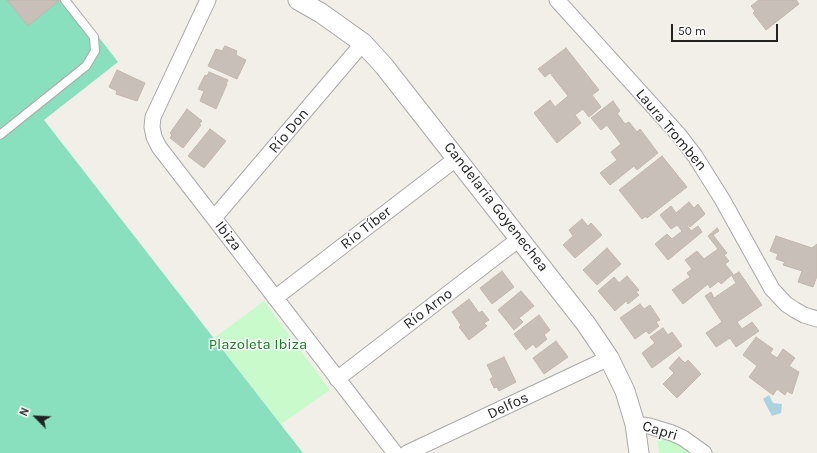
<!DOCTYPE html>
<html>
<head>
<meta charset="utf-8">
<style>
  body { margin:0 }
  #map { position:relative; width:817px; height:453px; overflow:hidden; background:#f2efe9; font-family:Karla,sans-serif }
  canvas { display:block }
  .north { position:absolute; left:16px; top:397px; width:40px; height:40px; -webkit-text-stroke:3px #fff; paint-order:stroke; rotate:294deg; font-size:11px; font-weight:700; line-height:16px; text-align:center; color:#222 }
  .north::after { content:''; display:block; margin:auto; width:14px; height:18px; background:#222; clip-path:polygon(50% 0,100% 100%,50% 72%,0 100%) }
  .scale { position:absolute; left:671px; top:24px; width:107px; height:18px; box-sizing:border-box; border:2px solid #222; border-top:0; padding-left:5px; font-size:12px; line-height:14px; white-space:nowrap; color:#222; -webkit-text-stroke:3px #fff; paint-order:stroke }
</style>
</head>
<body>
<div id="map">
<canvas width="817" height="453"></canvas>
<div class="north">N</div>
<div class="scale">50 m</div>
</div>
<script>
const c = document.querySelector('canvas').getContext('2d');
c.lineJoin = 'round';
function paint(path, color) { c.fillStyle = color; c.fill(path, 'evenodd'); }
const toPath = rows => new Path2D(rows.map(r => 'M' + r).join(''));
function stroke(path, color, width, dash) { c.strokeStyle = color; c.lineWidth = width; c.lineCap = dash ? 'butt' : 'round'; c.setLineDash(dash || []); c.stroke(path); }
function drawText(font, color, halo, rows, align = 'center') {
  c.font = font + ' Karla,sans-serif'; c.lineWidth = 3; c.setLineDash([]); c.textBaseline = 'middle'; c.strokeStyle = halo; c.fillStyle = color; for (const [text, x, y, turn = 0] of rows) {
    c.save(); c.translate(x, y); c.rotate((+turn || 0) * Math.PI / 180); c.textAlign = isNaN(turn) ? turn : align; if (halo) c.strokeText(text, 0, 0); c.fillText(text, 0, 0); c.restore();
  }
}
const park = toPath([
  [264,301,330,390,281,424,214,338],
  [657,436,680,445,691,453,659,453]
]);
const pitch = toPath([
  [0,0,70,0,118,62,44,120,303,453,0,453]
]);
const water = toPath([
  [769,395,773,403,782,404,781,413,772,416,763,399]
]);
const building = toPath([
  [7,0,60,0,28,26,7,0],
  [759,0,796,0,799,4,766,30,753,13,755,11,751,6,759,0],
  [225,46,237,51,236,55,246,60,237,79,208,66,216,49,222,51,225,46],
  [566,48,599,90,592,95,601,107,589,117,583,109,575,115,581,123,557,143,534,113,550,100,555,107,568,96,550,73,545,77,538,69,566,48],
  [117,70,145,83,137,101,116,94,117,91,109,87,117,70],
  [209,72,228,80,226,84,227,84,216,109,200,101,204,91,198,89,205,75,207,76,209,72],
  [613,101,620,111,617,113,625,124,629,122,637,132,640,129,658,153,637,170,634,166,610,185,600,173,617,160,611,152,621,144,607,125,601,130,591,118,613,101],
  [187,109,202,121,199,124,201,125,183,148,170,138,172,135,170,133,187,109],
  [210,129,226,141,204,168,188,156,210,129],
  [662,156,687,187,647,218,646,216,642,219,619,190,662,156],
  [689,202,694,208,698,204,705,214,690,227,688,224,687,225,691,231,698,226,702,232,668,260,655,244,667,234,672,239,682,231,677,225,671,229,660,215,671,206,676,213,689,202],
  [582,219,588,226,591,223,602,235,575,258,563,245,573,236,569,230,582,219],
  [717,228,719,231,713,235,727,253,724,255,729,261,725,264,733,274,721,284,719,281,710,288,708,284,683,304,672,290,690,277,687,273,692,269,685,260,697,251,704,259,718,249,708,236,717,228],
  [776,236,812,248,817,244,817,276,813,287,798,282,802,271,783,265,785,262,776,259,778,254,770,251,776,236],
  [607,248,621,264,597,285,583,270,607,248],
  [502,271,514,287,492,304,480,288,502,271],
  [739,272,762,305,737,322,742,329,752,322,759,331,736,347,730,338,716,347,706,333,722,322,705,296,711,292,714,298,736,283,732,276,739,272],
  [627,276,639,290,636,292,639,295,628,304,626,301,615,311,598,291,614,277,619,283,627,276],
  [521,291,534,306,519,318,523,322,514,330,498,310,521,291],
  [469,299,479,313,482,311,489,320,484,323,487,326,469,340,459,327,461,325,452,312,469,299],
  [640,304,644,309,650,305,660,320,656,322,659,326,649,334,646,331,635,339,620,318,640,304],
  [539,315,550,330,544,335,547,339,536,348,533,344,526,350,514,334,539,315],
  [663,328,668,335,672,332,682,346,652,368,642,353,655,343,650,337,663,328],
  [756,337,773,349,770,353,777,358,783,349,795,358,789,366,799,372,792,394,787,391,785,395,777,389,773,395,749,377,757,366,743,355,756,337],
  [556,341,568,357,544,374,533,358,556,341],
  [504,357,516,382,499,391,497,387,494,388,490,379,493,377,487,365,504,357],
  [679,357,685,363,688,360,701,374,677,398,663,384,674,373,669,368,679,357]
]);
const service = toPath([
  [0,135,86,66,95,51,94,37,65,0]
]);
const minor = toPath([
  [208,0,153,117,152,127,154,137,159,147,395,453],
  [557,0,679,135,695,156,722,199,772,289,786,304,795,310,804,315,817,319],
  [214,218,363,43],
  [275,298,457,158],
  [337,379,519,239],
  [635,424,649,426,672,433,683,438,704,453],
  [407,453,609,358]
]);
const tertiary = toPath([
  [298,0,321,13,363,43,384,66,586,324,609,358,625,391,635,424,639,453]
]);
const streetNames = [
  ["Laura Tromben",671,130,50],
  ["Río Don",289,131,-50],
  ["Candelaria Goyenechea",496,207,52],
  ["Río Tíber",366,228,-38],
  ["Ibiza",228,236,52],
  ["Río Arno",428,309,-37],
  ["Delfos",508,406,-25],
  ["Capri",660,431,17]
];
const parkNames = [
  ["Plazoleta Ibiza",258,345]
];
paint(park, '#c8facc');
paint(pitch, '#88e0be');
paint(water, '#aad3df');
paint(building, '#c7bfb8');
stroke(building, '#c4b6ab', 1);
stroke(service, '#a9a9a9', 10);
stroke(minor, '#a9a9a9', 17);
stroke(tertiary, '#a9a9a9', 21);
stroke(service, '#fff', 8);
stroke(minor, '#fff', 15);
stroke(tertiary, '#fff', 19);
drawText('15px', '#222', '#fff', streetNames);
drawText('15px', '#0c8416', '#fff', parkNames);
</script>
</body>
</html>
